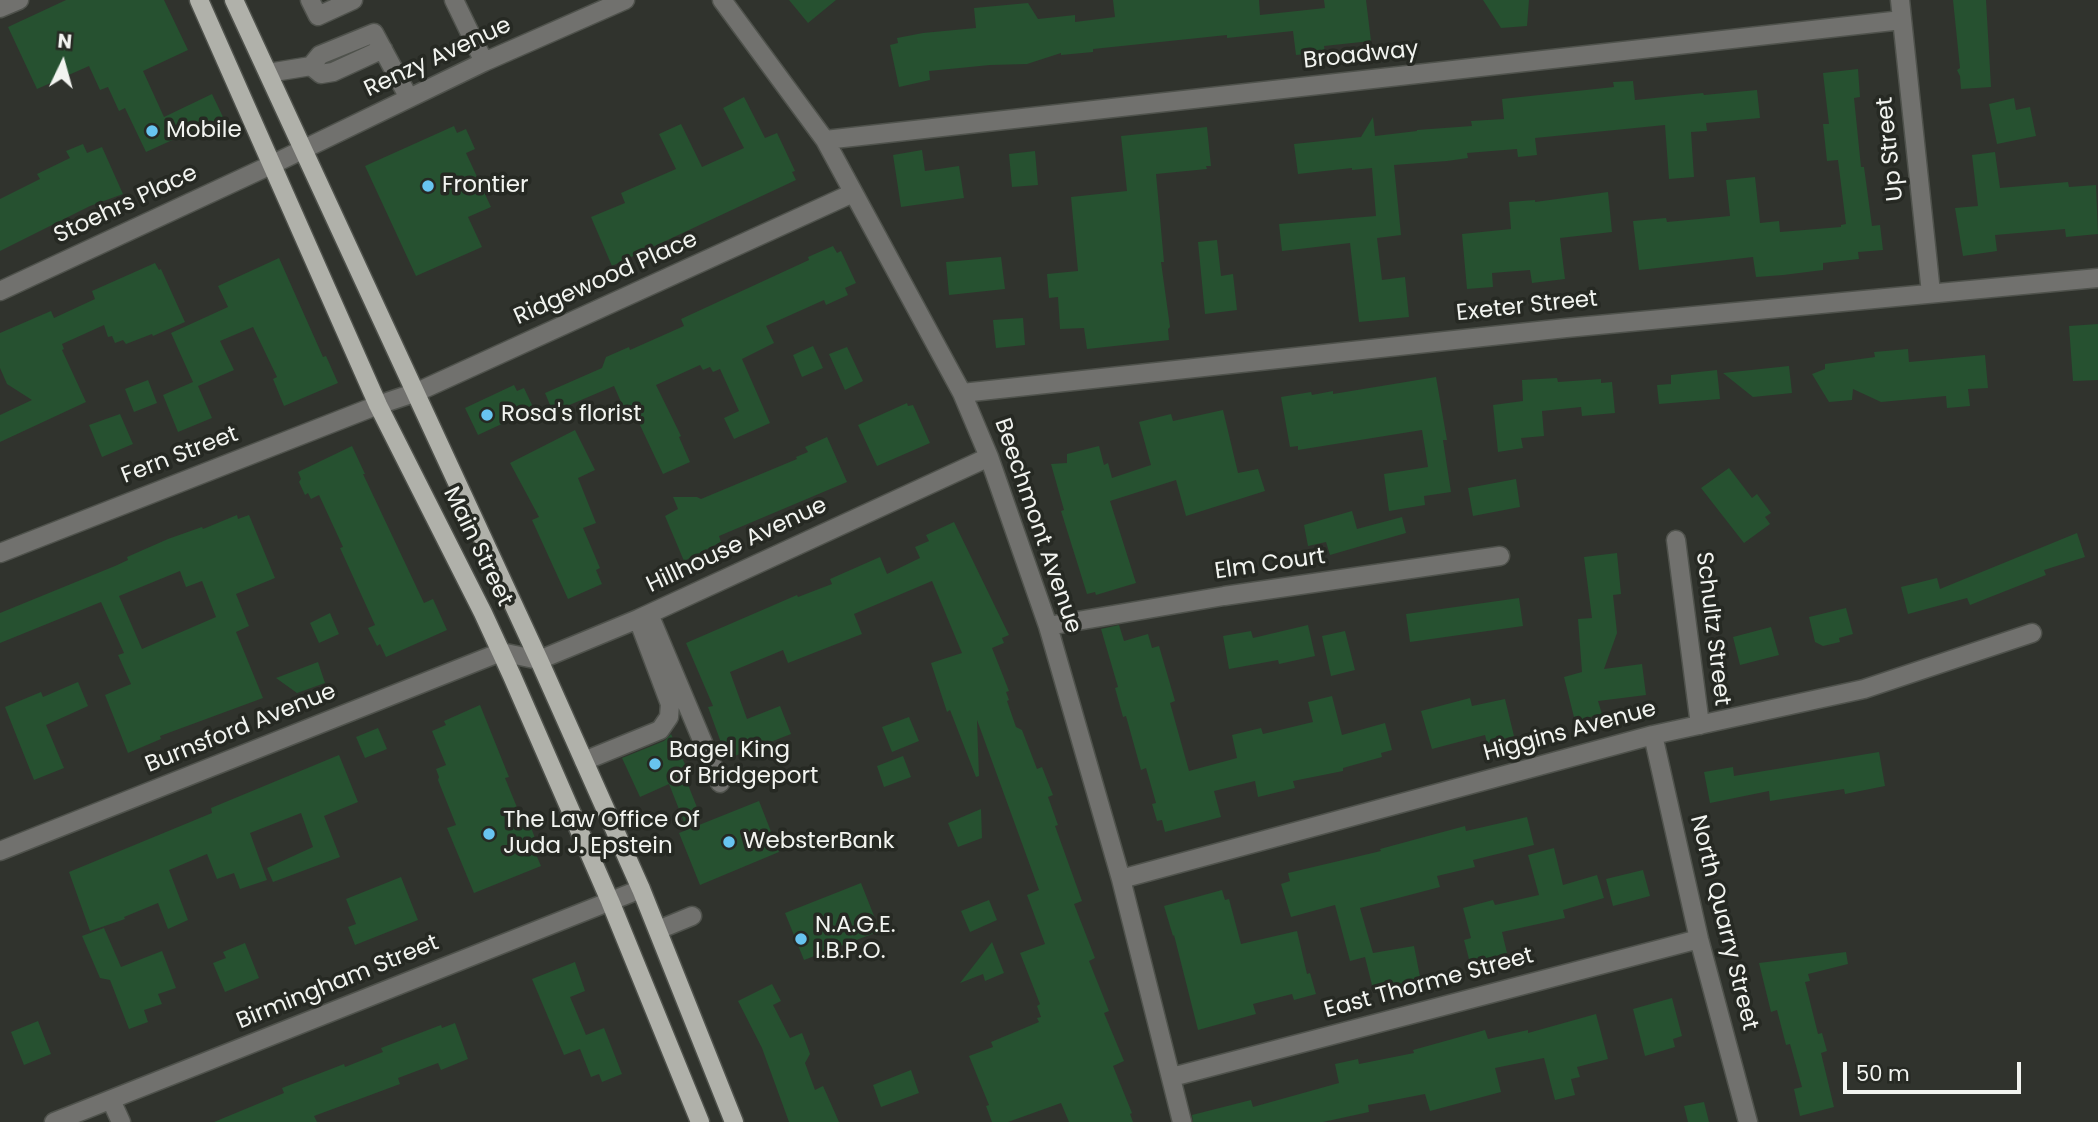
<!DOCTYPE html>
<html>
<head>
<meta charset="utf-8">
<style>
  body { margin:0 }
  #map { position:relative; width:2098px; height:1122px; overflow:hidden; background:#30332d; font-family:Poppins,sans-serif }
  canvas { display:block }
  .north { position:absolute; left:28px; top:28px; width:70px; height:70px; -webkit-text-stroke:5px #262923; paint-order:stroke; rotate:5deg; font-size:19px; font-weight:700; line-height:28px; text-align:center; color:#f2f4f0 }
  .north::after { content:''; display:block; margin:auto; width:24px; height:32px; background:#f2f4f0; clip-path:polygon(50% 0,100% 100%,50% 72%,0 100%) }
  .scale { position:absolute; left:1843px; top:1062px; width:178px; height:32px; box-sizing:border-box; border:4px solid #f2f4f0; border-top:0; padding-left:9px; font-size:21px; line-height:24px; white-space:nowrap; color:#f2f4f0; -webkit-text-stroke:5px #262923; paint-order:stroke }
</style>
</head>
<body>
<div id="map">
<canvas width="2098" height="1122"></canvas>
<div class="north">N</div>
<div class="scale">50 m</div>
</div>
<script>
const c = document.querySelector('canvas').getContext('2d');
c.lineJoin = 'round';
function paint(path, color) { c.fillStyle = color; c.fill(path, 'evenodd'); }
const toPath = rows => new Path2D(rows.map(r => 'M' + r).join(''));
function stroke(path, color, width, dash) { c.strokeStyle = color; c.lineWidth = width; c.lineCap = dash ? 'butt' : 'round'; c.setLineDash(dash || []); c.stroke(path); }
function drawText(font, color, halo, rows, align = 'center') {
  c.font = font + ' Poppins,sans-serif'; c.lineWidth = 7; c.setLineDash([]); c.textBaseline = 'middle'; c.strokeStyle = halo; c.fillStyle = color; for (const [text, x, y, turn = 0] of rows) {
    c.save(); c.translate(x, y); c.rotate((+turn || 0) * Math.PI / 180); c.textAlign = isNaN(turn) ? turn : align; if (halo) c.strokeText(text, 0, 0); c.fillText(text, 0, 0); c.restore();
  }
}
const building = toPath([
  [66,0,164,0,188,50,143,71,164,117,212,94,223,117,146,152,125,108,119,111,108,87,100,90,89,66,37,89,8,27],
  [789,0,836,0,808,23],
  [1113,0,1259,0,1260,15,1325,8,1324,0,1366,0,1371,41,1324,46,1325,52,1296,55,1293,31,1227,38,1227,35,1093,49,1093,52,1061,55,1061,53,1027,64,990,65,929,71,930,80,899,87,890,45,898,43,897,38,923,33,976,28,974,8,1028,3,1038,19,1075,15,1075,22,1115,17],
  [1483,0,1529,0,1527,26,1501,28],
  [1953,0,1986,0,1991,87,1961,89,1960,76,1957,70,1960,68],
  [1858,69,1860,97,1854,98,1861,167,1864,167,1872,226,1880,225,1883,250,1858,252,1859,259,1823,263,1823,270,1783,275,1756,277,1753,257,1639,270,1633,221,1666,218,1667,222,1730,216,1726,180,1755,177,1760,223,1779,221,1780,232,1841,227,1841,225,1846,224,1838,160,1827,161,1823,124,1829,124,1823,73],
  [1633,81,1635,100,1703,93,1704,95,1757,90,1760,118,1706,123,1707,131,1691,132,1694,177,1669,179,1665,125,1535,138,1537,155,1518,157,1517,149,1467,153,1468,158,1447,161,1394,165,1401,235,1377,238,1382,280,1405,277,1409,317,1359,322,1350,243,1282,251,1279,224,1376,216,1372,168,1352,170,1352,168,1298,174,1294,144,1361,137,1373,117,1375,136,1417,131,1417,130,1472,126,1471,121,1504,119,1502,99,1614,87,1613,82],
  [744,97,765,138,777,133,795,171,792,172,796,180,612,266,591,217,625,203,621,193,676,169,659,134,681,124,702,167,744,148,723,108],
  [2014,98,2016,110,2030,107,2036,136,1997,144,1989,104],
  [454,126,457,133,466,129,475,149,466,153,491,207,468,217,482,247,416,276,365,166],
  [1207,127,1211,166,1206,166,1207,169,1156,174,1164,262,1161,262,1170,327,1168,329,1169,340,1087,349,1084,328,1060,329,1058,297,1049,298,1047,274,1078,271,1071,197,1127,191,1121,136],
  [83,144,87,153,102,147,123,194,90,206,0,251,0,199,40,179,37,174,70,158,66,151],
  [922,150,925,171,959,166,964,198,901,207,893,155],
  [1035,151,1038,185,1012,187,1009,154],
  [1995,152,2000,188,2068,182,2069,187,2096,185,2098,234,2066,237,2065,229,1995,235,1997,251,1963,256,1955,208,1978,206,1972,155],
  [1608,192,1612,232,1560,238,1565,279,1532,283,1530,270,1492,273,1493,287,1467,289,1462,234,1511,229,1509,202,1535,200,1535,202],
  [1217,240,1221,276,1233,274,1237,310,1205,314,1198,242],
  [833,246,837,253,841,251,856,283,845,288,848,295,826,305,824,300,766,326,774,343,742,359,770,423,734,439,724,418,739,411,720,369,713,372,710,367,703,370,700,365,656,385,681,436,679,437,690,462,663,474,631,406,624,409,614,386,553,412,545,393,602,368,606,357,629,347,630,350,684,326,681,319,809,260,808,257],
  [1001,257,1005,289,949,295,946,262],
  [279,258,323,357,326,356,338,383,284,406,273,379,277,377,253,327,220,341,234,370,198,386,212,418,178,432,163,395,193,382,171,333,228,307,218,286],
  [155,263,159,270,161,269,185,322,153,336,152,334,126,344,123,340,115,343,112,336,108,337,104,325,62,344,64,349,62,350,86,402,0,442,0,415,32,400,7,384,0,368,0,333,51,311,54,318,95,299,92,291],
  [1023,318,1025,345,996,348,993,320],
  [2098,324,2098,380,2073,381,2069,326],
  [813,346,823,368,802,377,793,355],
  [847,347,863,381,845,390,829,354],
  [1908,349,1909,362,1985,355,1988,388,1968,389,1970,406,1947,408,1946,396,1881,402,1853,389,1852,400,1829,402,1812,374,1825,369,1825,364,1875,357,1874,352],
  [1789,366,1792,393,1753,397,1723,373],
  [1717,370,1720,399,1659,404,1657,385,1671,384,1671,375],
  [1436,377,1447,440,1443,440,1451,492,1424,496,1425,505,1389,511,1384,474,1428,467,1422,430,1298,450,1298,446,1290,447,1281,397,1311,392,1312,395,1333,391,1333,394],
  [1557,378,1558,382,1601,379,1601,383,1612,382,1615,413,1582,416,1581,407,1542,411,1544,436,1521,438,1523,448,1498,452,1493,405,1523,401,1522,380],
  [148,380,157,403,134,412,125,389],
  [514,385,517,391,524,388,534,409,478,435,465,408],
  [907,403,908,406,913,405,930,443,877,466,858,425],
  [1223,410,1238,473,1258,469,1265,491,1186,516,1176,480,1110,501,1136,583,1096,595,1095,592,1087,594,1061,511,1064,510,1051,464,1067,463,1067,454,1099,446,1104,465,1108,463,1112,478,1151,465,1139,422,1171,414,1173,421],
  [120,414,133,444,102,457,89,425],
  [575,430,595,470,578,478,596,523,583,528,600,568,596,570,602,584,568,599,532,520,539,517,510,463],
  [827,437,847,482,719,536,721,542,684,561,665,516,678,509,673,497,697,497,701,499,797,459,796,457,808,452,805,447],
  [352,446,365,474,363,474,424,603,433,599,447,630,386,657,380,644,377,646,368,628,375,625,340,548,343,547,319,495,311,499,308,493,305,495,299,482,301,479,298,472],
  [1729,468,1752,498,1757,494,1771,513,1765,517,1770,524,1744,543,1701,488],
  [1516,479,1520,507,1473,516,1468,488],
  [1352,511,1357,529,1402,517,1406,533,1330,555,1326,542,1308,546,1304,525],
  [237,515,238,519,249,515,275,578,236,594,249,626,236,632,263,698,160,736,161,739,128,753,105,695,131,684,118,655,124,653,101,602,0,643,0,613,115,566,128,560,127,557,168,539,202,527,203,529],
  [180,571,186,587,202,581,216,617,142,649,119,596],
  [954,522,1009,635,1002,638,1004,643,992,648,1009,691,1006,692,1009,700,1007,701,1016,727,1022,730,1037,769,1042,767,1053,795,1048,797,1058,825,1055,826,1082,901,1074,904,1095,958,1089,961,1109,1011,1104,1013,1124,1061,1113,1066,1132,1113,1130,1114,1133,1122,1069,1122,1061,1103,1008,1122,992,1122,986,1106,989,1105,969,1056,993,1047,991,1042,1039,1022,1037,1018,1041,1017,1037,1006,1040,1004,1020,953,1045,944,1027,895,1039,890,977,720,979,776,976,777,950,710,947,712,931,663,962,653,932,581,854,614,862,634,788,663,783,650,730,672,747,719,780,706,791,734,727,759,708,707,713,706,686,643,797,595,798,597,832,584,830,579,880,557,887,574,920,558,915,547,929,541,926,535],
  [2077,533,2085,557,2044,570,2046,575,1970,605,1967,598,1908,614,1901,587,1937,578,1940,589],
  [1617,553,1621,594,1613,595,1617,633,1604,669,1642,664,1646,695,1598,701,1602,714,1575,721,1564,677,1582,672,1578,619,1592,618,1584,557],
  [1519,598,1523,626,1410,642,1406,614],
  [1846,608,1853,634,1839,638,1840,642,1823,646,1815,642,1809,617],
  [330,613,339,634,319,643,310,623],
  [1119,625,1124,641,1148,634,1152,648,1159,646,1175,701,1170,703,1189,771,1237,758,1232,735,1261,728,1263,734,1313,722,1308,702,1332,696,1342,735,1385,723,1392,750,1381,753,1382,757,1343,768,1343,771,1293,781,1295,788,1258,797,1255,781,1214,791,1221,817,1165,832,1162,820,1157,821,1152,804,1156,803,1146,768,1141,770,1126,716,1123,717,1115,688,1118,687,1101,629],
  [1308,625,1315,656,1279,664,1278,660,1229,669,1223,636,1251,631,1253,638],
  [1771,627,1779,655,1740,665,1733,637],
  [1345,631,1355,670,1331,676,1322,636],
  [318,662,325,683,297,693,276,678],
  [78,682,88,706,46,725,64,768,34,780,5,707,41,692,43,697],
  [1470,698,1472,706,1505,699,1514,736,1487,743,1485,735,1432,749,1421,711],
  [480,705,509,777,505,778,523,822,528,820,537,843,532,845,541,866,474,893,447,828,456,825,438,780,439,777,436,769,446,765,432,731,446,725,444,721],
  [909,717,919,741,892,752,882,727],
  [378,728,387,749,365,758,356,737],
  [671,734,690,775,685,777,700,815,684,822,669,784,640,797,622,758,664,741],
  [1879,752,1885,786,1845,794,1844,789,1770,801,1769,791,1710,803,1704,772,1733,767,1734,776],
  [339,755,358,802,324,816,340,857,273,882,267,868,313,847,301,813,250,833,267,880,240,889,234,873,217,879,207,854,169,870,188,920,168,929,158,903,124,917,125,919,90,931,69,872,212,813,211,808],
  [903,756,911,777,884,787,877,766],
  [759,801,779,852,700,885,679,833],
  [981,809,982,838,958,847,948,823],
  [1527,817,1534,845,1473,860,1475,867,1437,876,1440,887,1360,908,1373,953,1414,946,1421,982,1382,992,1373,989,1365,957,1350,961,1335,905,1291,917,1281,884,1290,881,1288,873,1381,851,1380,849,1465,826,1466,831],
  [1554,848,1563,885,1597,875,1604,898,1563,910,1565,918,1502,932,1507,953,1470,963,1464,940,1471,938,1463,908,1493,900,1495,905,1539,895,1528,855],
  [1643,870,1650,896,1613,906,1606,879],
  [401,877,418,920,355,945,348,927,356,924,346,899],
  [861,883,880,931,804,960,785,913],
  [1222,890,1225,900,1229,899,1241,944,1297,931,1307,974,1310,973,1316,994,1294,1000,1292,994,1253,1004,1256,1014,1198,1030,1174,935,1173,936,1164,906],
  [989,900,997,920,970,932,961,911],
  [104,928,121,967,162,951,176,988,158,994,162,1004,144,1010,148,1022,129,1029,110,980,100,978,82,936],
  [992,942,1004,973,985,981,983,974,960,983],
  [245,943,259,978,225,992,213,963,226,958,223,952],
  [1846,952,1848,964,1808,974,1810,981,1805,982,1818,1034,1822,1033,1827,1051,1821,1053,1834,1107,1800,1116,1794,1089,1802,1087,1790,1044,1786,1045,1777,1010,1771,1012,1759,963],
  [575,962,585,991,570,997,586,1035,604,1028,622,1074,602,1082,599,1074,591,1077,580,1049,564,1055,532,979],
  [772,984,781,1001,773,1005,790,1038,802,1033,810,1054,805,1063,815,1090,823,1086,839,1122,789,1122,762,1048,738,1001],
  [1672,998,1682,1036,1673,1039,1675,1047,1645,1056,1633,1009],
  [1596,1014,1608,1059,1577,1067,1580,1077,1571,1079,1575,1095,1555,1100,1544,1058,1495,1068,1501,1092,1430,1111,1425,1094,1368,1105,1369,1112,1323,1122,1193,1122,1192,1115,1251,1100,1253,1107,1339,1083,1335,1064,1358,1059,1359,1064,1414,1053,1413,1050,1485,1030,1488,1039,1528,1030,1528,1033],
  [38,1021,51,1054,24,1065,11,1032],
  [455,1023,468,1059,441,1070,438,1063,398,1078,400,1084,314,1116,317,1122,214,1122,284,1093,282,1088,344,1064,345,1067,383,1052,381,1048,420,1033,441,1025,442,1028],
  [911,1070,919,1093,881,1107,873,1085],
  [1704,1102,1709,1122,1688,1122,1684,1106]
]);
const minor = toPath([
  [310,0,318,16,353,0],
  [454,0,484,62],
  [722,0,825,140,962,393,989,457,1048,626,1121,879,1182,1122],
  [1900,0,1931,293],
  [0,8,19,0],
  [311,66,321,74,333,72,383,49],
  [268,73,311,66,320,55,374,33,409,98],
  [825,140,1902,20],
  [0,291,273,164,484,62,625,0],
  [962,393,1566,328,2098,278],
  [1676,540,1700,725],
  [0,553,378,405,417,392,853,193],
  [649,614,720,783],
  [1048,626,1224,596,1500,556],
  [1653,735,1699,939,1748,1122],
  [584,761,660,730,669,717,670,704,638,619],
  [0,851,501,652,539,660,638,619,989,457],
  [1121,879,1653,735,1864,689,2032,633],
  [658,930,692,916],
  [1172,1077,1699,939],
  [111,1100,121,1122],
  [54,1122,641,889]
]);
const major = toPath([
  [199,0,378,405,483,613,512,676,610,901,700,1122],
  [234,0,539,660,641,889,734,1122]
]);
const markers = [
  [152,131,7,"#68c4f0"],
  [428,186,7,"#68c4f0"],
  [487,415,7,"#68c4f0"],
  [655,764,7,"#68c4f0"],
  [489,834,7,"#68c4f0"],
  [729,842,7,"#68c4f0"],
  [801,939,7,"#68c4f0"]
];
const streetNames = [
  ["Broadway",1361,56,-6],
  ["Renzy Avenue",438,58,-25],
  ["Up Street",1891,149,-96],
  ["Stoehrs Place",126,205,-25],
  ["Ridgewood Place",606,279,-24],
  ["Exeter Street",1527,307,-6],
  ["Fern Street",180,456,-21],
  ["Beechmont Avenue",1037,526,71],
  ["Hillhouse Avenue",737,546,-25],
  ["Main Street",477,547,64],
  ["Elm Court",1270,565,-8],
  ["Schultz Street",1712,629,83],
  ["Burnsford Avenue",241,729,-22],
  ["Higgins Avenue",1570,732,-15],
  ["North Quarry Street",1723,923,76],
  ["Birmingham Street",338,983,-22],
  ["East Thorme Street",1429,984,-15]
];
const poiNames = [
  ["Mobile",166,131],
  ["Frontier",442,186],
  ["Rosa's florist",501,415],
  ["Bagel King",669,751],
  ["of Bridgeport",669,777],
  ["The Law Office Of",503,821],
  ["Juda J. Epstein",503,847],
  ["WebsterBank",743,842],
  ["N.A.G.E.",815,926],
  ["I.B.P.O.",815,952]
];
paint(building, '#265130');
stroke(minor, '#4f524c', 21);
stroke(major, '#4f524c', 21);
stroke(minor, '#71716e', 18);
stroke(major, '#b0b1aa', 18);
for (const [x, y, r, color] of markers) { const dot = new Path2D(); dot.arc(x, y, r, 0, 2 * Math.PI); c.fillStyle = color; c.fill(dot); stroke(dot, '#262923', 2.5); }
drawText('23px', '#f2f4f0', '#262923', streetNames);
drawText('23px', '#f2f4f0', '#262923', poiNames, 'left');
</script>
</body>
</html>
